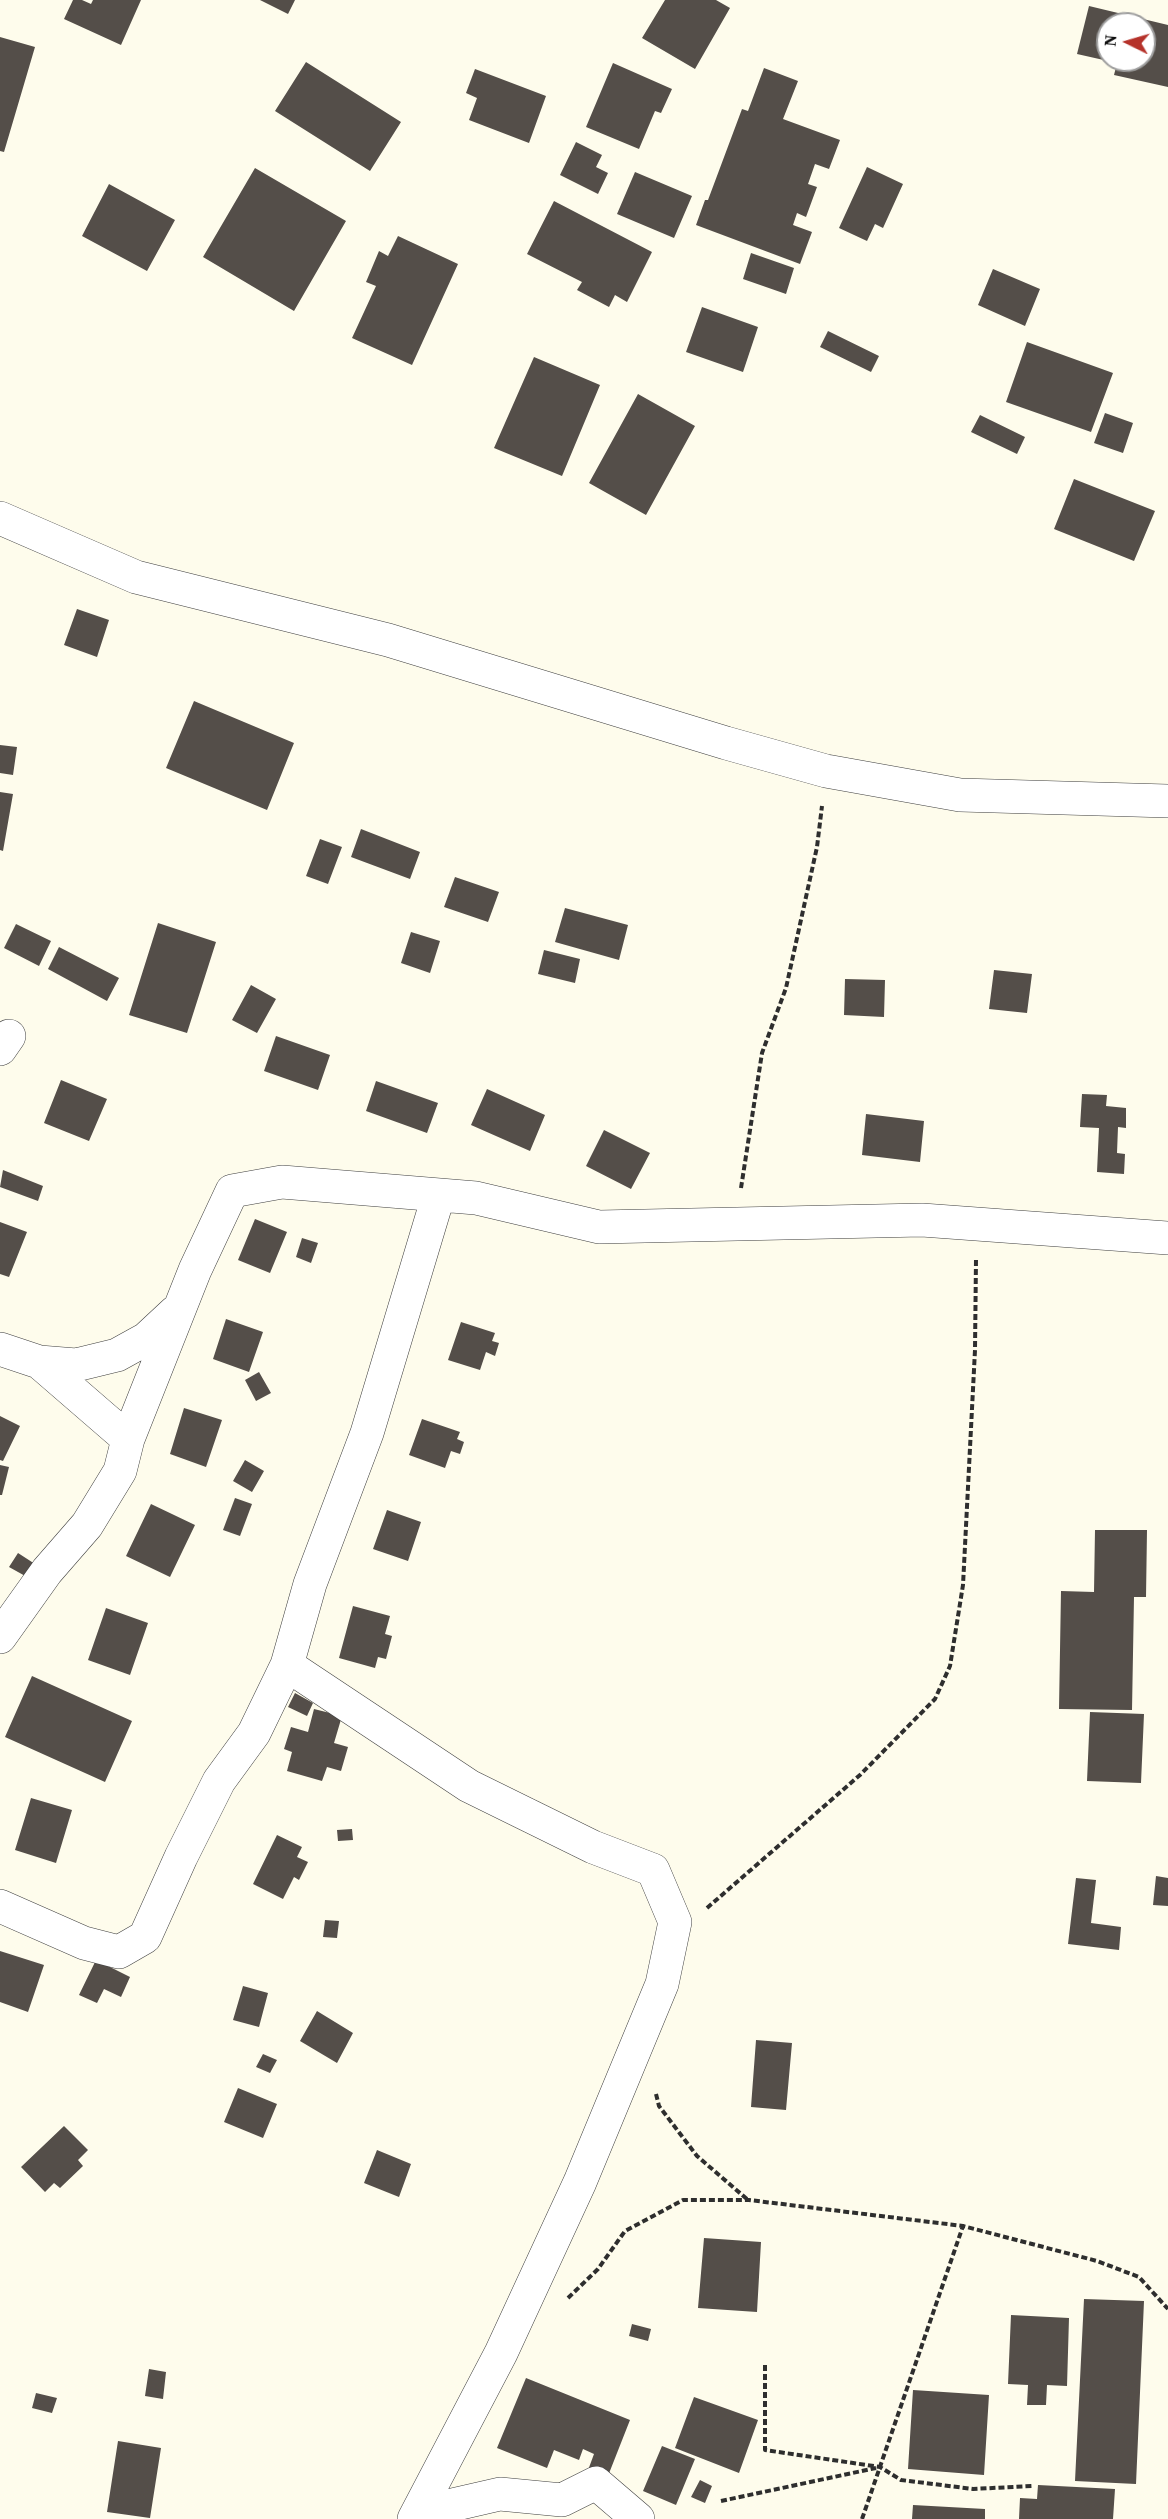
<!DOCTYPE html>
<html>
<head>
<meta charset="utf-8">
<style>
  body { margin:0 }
  #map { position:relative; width:1168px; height:2519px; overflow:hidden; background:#fefcec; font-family:"Source Serif 4",serif }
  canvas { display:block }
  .north { position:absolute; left:1096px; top:12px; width:60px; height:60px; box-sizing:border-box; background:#fff; border:2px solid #9e9e9e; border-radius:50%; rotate:275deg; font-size:16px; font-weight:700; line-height:24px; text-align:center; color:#0c0c0c }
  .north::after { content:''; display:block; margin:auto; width:21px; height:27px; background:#b5322a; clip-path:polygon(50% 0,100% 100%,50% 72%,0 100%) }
</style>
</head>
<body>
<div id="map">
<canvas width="1168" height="2519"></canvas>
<div class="north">N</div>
</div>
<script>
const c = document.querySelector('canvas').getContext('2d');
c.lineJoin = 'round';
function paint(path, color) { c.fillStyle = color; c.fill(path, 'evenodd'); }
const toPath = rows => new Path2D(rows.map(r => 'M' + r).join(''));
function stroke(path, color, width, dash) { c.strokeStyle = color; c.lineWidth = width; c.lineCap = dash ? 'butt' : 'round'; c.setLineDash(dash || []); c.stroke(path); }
const building = toPath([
  [73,0,82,0,91,4,93,0,141,0,121,45,64,19],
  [260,0,295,0,288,14],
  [665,0,716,0,730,8,695,69,642,38],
  [1089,6,1168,25,1168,87,1114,75,1117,63,1077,54],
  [1108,24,1144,24,1144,60,1108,60],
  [0,37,35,47,4,152,0,151],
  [306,62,401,122,370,171,275,111],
  [613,63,672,89,661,113,655,111,639,149,586,127],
  [764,68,798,81,783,119,840,140,829,169,815,164,808,184,817,187,806,217,797,213,793,225,812,232,800,264,696,225,705,200,708,200,742,109,748,111],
  [475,69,546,96,529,143,469,120,477,98,466,93],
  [576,142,602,155,596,167,608,173,598,194,560,175],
  [867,167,903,184,883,228,875,224,867,241,839,228],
  [255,168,346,221,294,311,203,257],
  [635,172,692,196,674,238,617,214],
  [109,184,175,220,147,271,82,236],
  [554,201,652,252,627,302,615,295,609,307,577,290,582,282,527,254],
  [398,236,458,264,412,365,352,338,376,286,366,282,379,251,388,256],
  [751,253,794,268,786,294,743,279],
  [993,269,1040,289,1025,326,978,305],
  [702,307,758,327,743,372,686,352],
  [828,331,879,356,871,372,820,347],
  [1027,342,1113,373,1091,432,1006,402],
  [534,357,600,385,562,476,494,448],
  [638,394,695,426,646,515,589,483],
  [1105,413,1133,423,1123,453,1094,443],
  [980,415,1025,437,1017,454,971,432],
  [1074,479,1155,511,1134,561,1054,529],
  [77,609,109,620,97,657,64,645],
  [194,701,294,743,267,810,166,768],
  [0,745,17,747,13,775,0,773],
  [0,792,13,794,3,851,0,850],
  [361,829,420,852,410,879,351,857],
  [320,839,342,847,328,884,306,876],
  [455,877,499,892,488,922,444,907],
  [565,908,628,925,619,960,555,942],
  [158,923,216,942,187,1033,129,1015],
  [16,924,51,941,39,966,4,948],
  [411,932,440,941,430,973,401,963],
  [59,947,119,978,107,1001,48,969],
  [544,950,580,959,575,983,538,974],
  [994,970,1032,974,1027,1013,989,1009],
  [845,979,885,980,884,1017,844,1015],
  [251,985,276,999,257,1033,232,1020],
  [276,1036,330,1055,318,1090,264,1071],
  [61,1080,107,1099,89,1141,44,1123],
  [376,1081,438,1103,427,1133,366,1111],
  [487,1089,545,1115,530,1151,471,1125],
  [1082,1094,1107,1095,1106,1106,1126,1108,1126,1128,1118,1127,1117,1153,1125,1154,1124,1174,1097,1172,1099,1128,1080,1127],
  [866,1114,924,1121,920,1162,862,1155],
  [604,1130,650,1153,631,1189,586,1166],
  [3,1170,43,1186,38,1201,0,1187],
  [255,1219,287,1232,270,1273,238,1260],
  [0,1222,27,1232,9,1277,0,1274],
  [302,1238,318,1243,311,1263,296,1257],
  [226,1319,263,1332,249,1372,213,1359],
  [461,1322,495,1333,492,1341,499,1343,495,1356,486,1352,480,1370,448,1360],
  [259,1372,271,1393,256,1401,245,1380],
  [184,1408,222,1420,206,1467,170,1454],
  [0,1416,20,1426,3,1461,0,1460],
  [422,1419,460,1432,457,1439,464,1442,460,1454,451,1451,445,1468,409,1455],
  [245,1460,264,1471,252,1492,233,1481],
  [0,1465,9,1467,2,1495,0,1495],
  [235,1498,252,1504,240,1536,223,1530],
  [151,1504,195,1525,170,1577,126,1556],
  [387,1510,421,1522,408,1561,373,1549],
  [1095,1530,1147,1530,1146,1597,1134,1597,1132,1710,1059,1709,1061,1591,1094,1592],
  [18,1553,35,1564,27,1577,9,1567],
  [353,1606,390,1616,385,1634,392,1636,386,1659,378,1657,375,1668,339,1658],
  [106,1608,148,1623,130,1675,88,1660],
  [32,1676,132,1721,105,1782,5,1737],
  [295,1693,313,1703,307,1716,288,1707],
  [314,1709,342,1716,334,1743,348,1747,341,1771,327,1767,322,1781,287,1771,292,1752,284,1749,291,1727,308,1732],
  [1090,1712,1144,1714,1141,1783,1087,1781],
  [31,1798,72,1810,56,1863,15,1850],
  [352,1829,353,1840,338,1841,337,1830],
  [277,1835,302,1847,297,1857,308,1862,299,1880,294,1877,283,1899,253,1884],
  [1156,1876,1168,1878,1168,1906,1153,1905],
  [1076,1878,1096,1880,1091,1923,1121,1927,1119,1950,1068,1944],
  [325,1920,339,1921,337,1938,323,1937],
  [0,1951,44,1965,28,2012,0,2002],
  [96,1960,130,1977,121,1997,104,1989,97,2003,79,1995],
  [243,1986,268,1993,259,2027,233,2020],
  [317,2011,353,2033,337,2063,300,2041],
  [756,2040,792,2043,786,2110,751,2107],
  [263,2054,277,2060,270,2073,256,2067],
  [238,2088,277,2104,263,2138,224,2122],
  [64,2126,88,2150,78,2160,83,2166,60,2188,54,2183,45,2192,21,2167],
  [377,2150,411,2164,399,2197,364,2183],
  [704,2238,761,2242,757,2312,698,2308],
  [1084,2299,1144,2301,1136,2484,1075,2481],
  [1011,2315,1069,2318,1067,2386,1047,2385,1046,2405,1027,2405,1028,2385,1008,2384],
  [632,2324,651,2329,648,2341,629,2336],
  [149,2369,166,2372,163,2399,145,2396],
  [526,2378,630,2420,606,2481,587,2473,594,2454,583,2449,579,2460,554,2450,547,2468,497,2448],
  [913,2390,989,2395,984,2475,908,2469],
  [36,2393,57,2398,52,2413,32,2408],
  [694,2397,758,2420,739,2473,675,2448],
  [118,2441,161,2448,150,2518,107,2512],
  [662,2446,695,2459,676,2505,643,2491],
  [700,2480,712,2486,705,2503,691,2497],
  [1038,2485,1115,2489,1113,2519,1019,2519,1020,2498,1037,2499],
  [913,2505,985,2509,985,2519,912,2519]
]);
const path = toPath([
  [741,1188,762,1053,786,988,817,847,822,806],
  [707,1908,860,1775,935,1699,950,1666,963,1585,975,1350,976,1259],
  [656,2094,659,2106,697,2156,748,2200],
  [568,2298,598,2269,625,2231,683,2200,749,2200,963,2226,1097,2261,1139,2277,1168,2309],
  [765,2365,765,2450,880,2467,901,2480,973,2489,1032,2486],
  [721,2501,876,2468],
  [862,2519,963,2226]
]);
const street = toPath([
  [0,518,136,577,388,640,726,743,826,771,960,795,1168,801],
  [0,1049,9,1036],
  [0,1349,39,1362,128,1439,195,1270,232,1191,282,1182,476,1198,599,1227,922,1220,1168,1238],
  [39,1362,76,1365,117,1355,146,1339,175,1312],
  [0,1637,47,1571,87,1525,120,1471,128,1439],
  [287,1665,469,1786,593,1847,653,1870,675,1922,662,1984,580,2182,501,2353,414,2519],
  [0,1906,84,1943,119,1952,145,1937,181,1857,219,1781,254,1733,287,1665,310,1584,367,1433,438,1197],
  [417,2513,500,2494,562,2500,596,2483,638,2519]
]);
paint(building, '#544e49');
stroke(street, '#3f3f3f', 34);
stroke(path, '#2e2e2e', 4, [6, 3]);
stroke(street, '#fff', 33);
</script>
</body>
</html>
